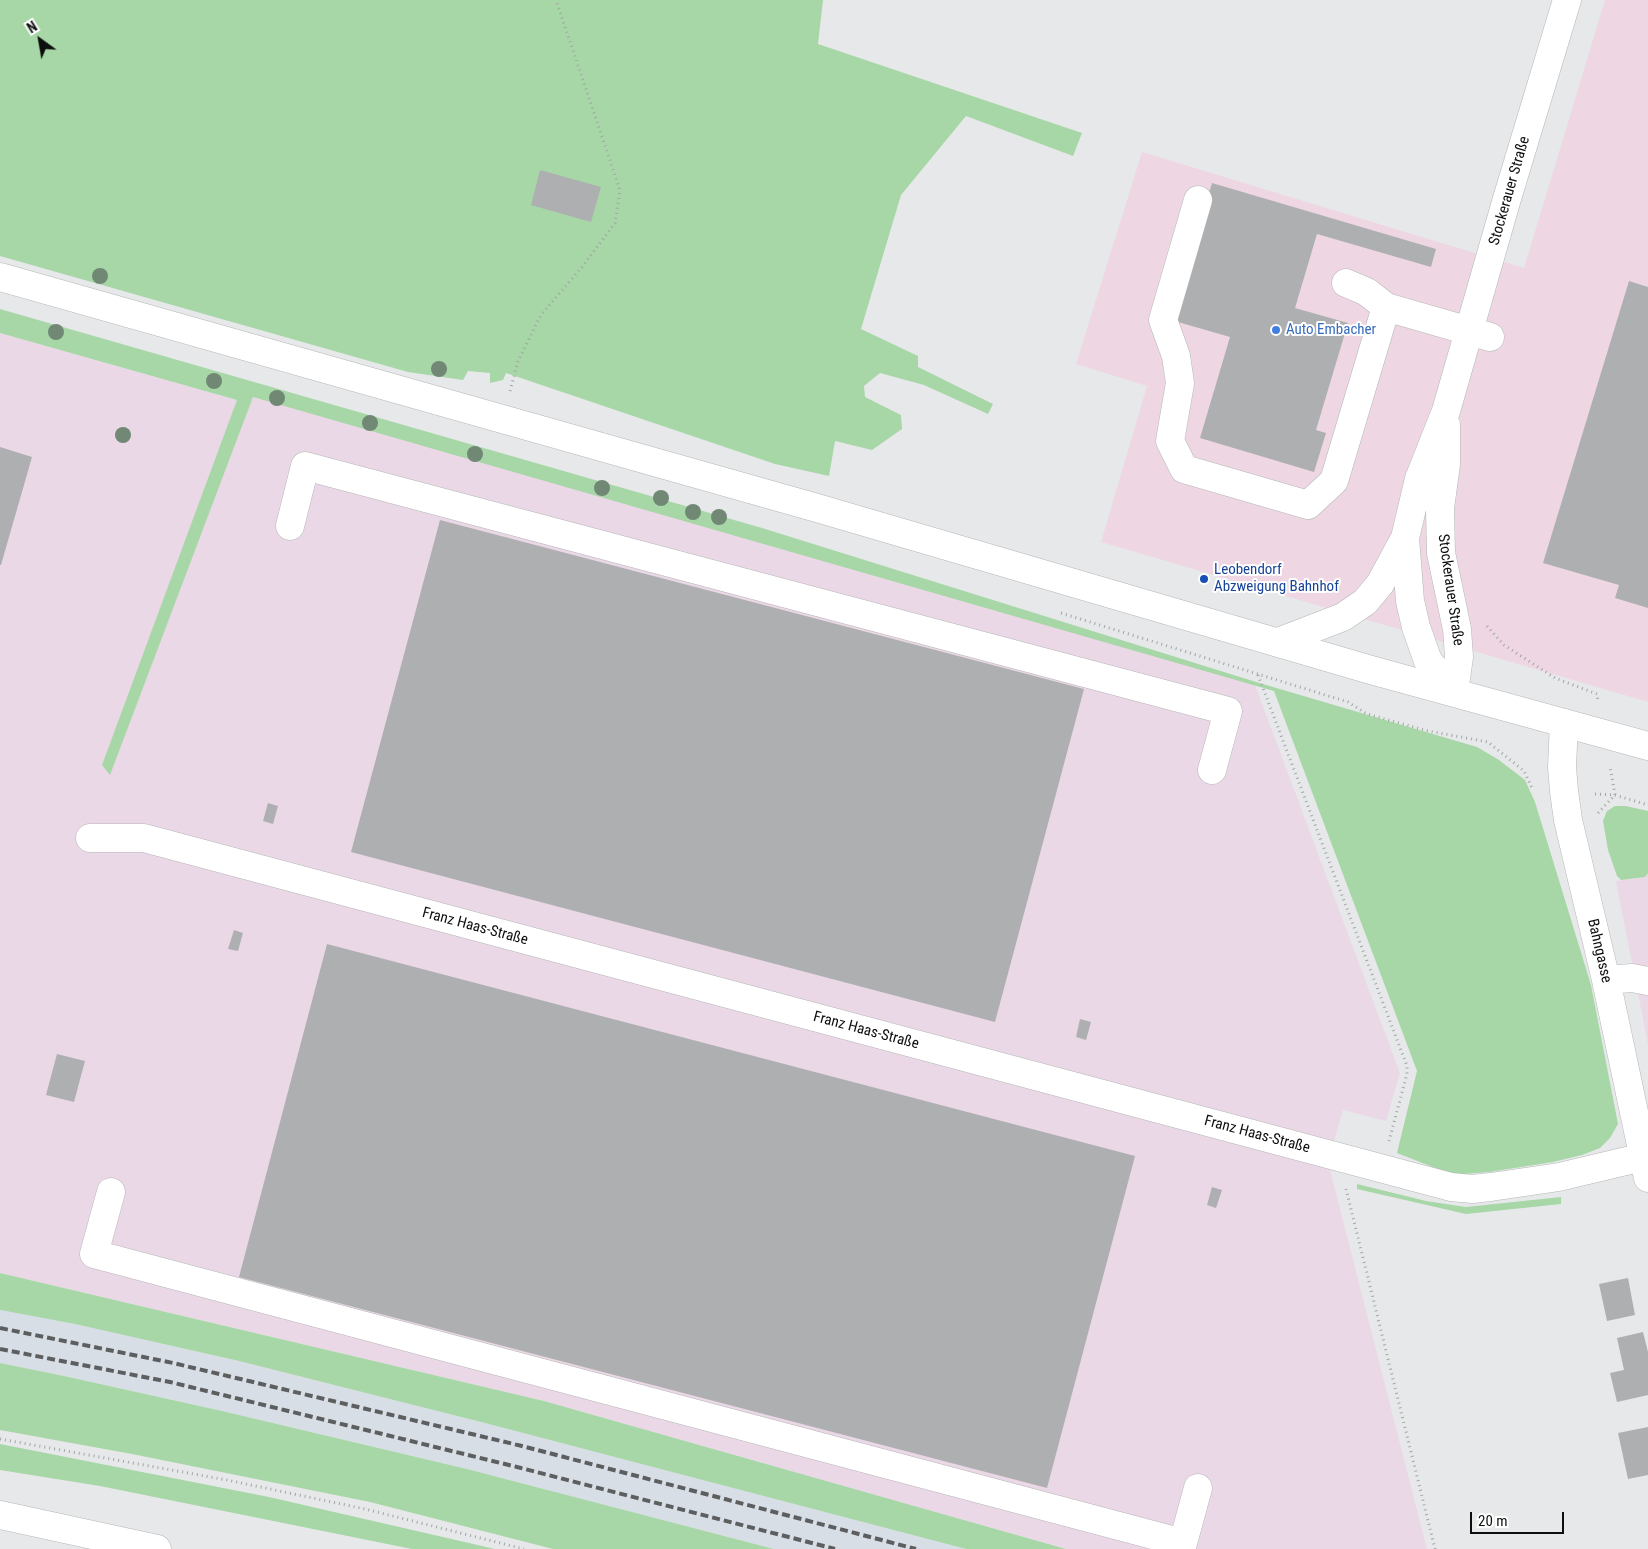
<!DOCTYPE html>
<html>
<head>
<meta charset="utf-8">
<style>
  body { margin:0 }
  #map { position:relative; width:1648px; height:1549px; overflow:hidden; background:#e7e8ea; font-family:"Roboto Condensed",sans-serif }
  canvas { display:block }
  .north { position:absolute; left:15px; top:15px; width:50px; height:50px; -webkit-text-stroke:4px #fff; paint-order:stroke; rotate:328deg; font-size:14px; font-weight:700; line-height:20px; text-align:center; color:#0d0e0e }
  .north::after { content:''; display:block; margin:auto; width:18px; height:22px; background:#0d0e0e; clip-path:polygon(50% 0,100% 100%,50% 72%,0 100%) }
  .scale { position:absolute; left:1470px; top:1512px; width:94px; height:22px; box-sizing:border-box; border:2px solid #0d0e0e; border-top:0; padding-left:6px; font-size:15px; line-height:18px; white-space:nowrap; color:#0d0e0e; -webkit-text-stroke:4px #fff; paint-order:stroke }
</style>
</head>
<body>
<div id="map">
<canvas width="1648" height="1549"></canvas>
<div class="north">N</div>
<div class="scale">20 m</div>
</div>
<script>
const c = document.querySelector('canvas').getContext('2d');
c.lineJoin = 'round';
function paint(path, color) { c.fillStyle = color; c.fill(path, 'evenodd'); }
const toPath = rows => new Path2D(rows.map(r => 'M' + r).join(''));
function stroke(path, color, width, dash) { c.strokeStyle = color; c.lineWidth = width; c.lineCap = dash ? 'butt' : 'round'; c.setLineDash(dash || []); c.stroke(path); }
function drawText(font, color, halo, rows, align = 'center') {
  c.font = font + ' "Roboto Condensed",sans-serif'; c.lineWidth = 4; c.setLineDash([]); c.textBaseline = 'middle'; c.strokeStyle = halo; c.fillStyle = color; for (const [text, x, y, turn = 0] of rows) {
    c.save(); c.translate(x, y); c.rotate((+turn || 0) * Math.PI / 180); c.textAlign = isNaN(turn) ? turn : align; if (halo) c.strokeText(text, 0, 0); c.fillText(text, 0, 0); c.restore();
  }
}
const commercial = toPath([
  [1605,0,1648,0,1648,702,1101,542,1147,386,1076,364,1142,152,1524,268]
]);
const industrial = toPath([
  [0,333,237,400,253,396,1255,685,1400,1073,1386,1121,1343,1110,1328,1162,1427,1549,1066,1549,544,1401,0,1273],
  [1648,873,1648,1045,1616,881,1645,877]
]);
const built = toPath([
  [0,1310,75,1324,239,1361,485,1423,966,1549,774,1549,467,1469,222,1411,64,1376,0,1363]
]);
const green = toPath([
  [0,0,823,0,818,44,1082,133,1073,156,966,116,901,195,861,329,918,356,918,367,993,404,988,414,924,385,880,373,864,386,865,397,901,415,902,429,872,450,835,441,829,476,775,464,506,373,503,380,490,383,490,373,468,371,463,380,408,372,0,256],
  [0,309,762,528,1256,682,1477,747,1499,760,1525,780,1535,802,1591,985,1618,1124,1610,1138,1600,1148,1582,1155,1553,1162,1489,1172,1464,1174,1448,1173,1397,1153,1417,1071,1274,691,253,397,110,775,102,765,237,400,0,333],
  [1615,806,1626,806,1648,811,1648,873,1645,877,1621,880,1617,876,1608,850,1603,821,1607,811],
  [1357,1184,1426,1201,1466,1207,1561,1197,1561,1204,1466,1214,1357,1189],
  [0,1273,544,1401,1066,1549,966,1549,485,1423,239,1361,75,1324,0,1310],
  [0,1363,64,1376,222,1411,467,1469,774,1549,553,1549,370,1502,132,1454,0,1430],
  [0,1444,269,1497,495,1549,412,1549,100,1486,0,1470]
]);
const building = toPath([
  [540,170,601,187,591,222,531,205],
  [1212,183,1436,249,1431,267,1317,234,1295,308,1348,323,1316,430,1326,433,1314,472,1200,438,1230,337,1171,320],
  [1629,281,1648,287,1648,608,1615,598,1619,585,1543,563],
  [0,447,32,457,1,565,0,565],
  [440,520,1084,689,995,1022,351,852],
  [268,803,278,806,273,824,263,821],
  [234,930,243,933,238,951,228,949],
  [327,944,1135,1156,1047,1488,239,1277],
  [1080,1019,1091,1022,1086,1040,1076,1037],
  [57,1054,85,1061,74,1102,46,1095],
  [1212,1187,1222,1190,1216,1208,1207,1205],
  [1628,1278,1635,1315,1607,1321,1599,1284],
  [1643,1332,1648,1352,1648,1395,1617,1402,1610,1373,1624,1370,1617,1338],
  [1648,1427,1648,1475,1628,1479,1618,1433]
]);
const path = toPath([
  [510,391,518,361,541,315,582,267,615,223,620,190,556,0],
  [1061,613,1348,702,1367,714,1428,731,1488,742,1524,771,1532,788],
  [1487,626,1504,645,1555,678,1597,694,1598,701],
  [1258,675,1407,1066,1407,1074,1389,1141],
  [1595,794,1615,795,1648,805],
  [1598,813,1615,795,1610,766],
  [1346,1189,1435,1549],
  [0,1439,227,1480,365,1509,524,1549]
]);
const minor = toPath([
  [1198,200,1163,320,1176,356,1180,383,1170,441,1184,469,1308,505,1334,481,1386,307,1490,337],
  [1346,283,1367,292,1386,307],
  [1446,425,1446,464,1440,508,1441,553,1457,629,1459,657,1454,692],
  [290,526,305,466,1228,711,1212,770],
  [1405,538,1410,601,1416,627,1428,661,1454,692],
  [1278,642,1343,617,1365,602,1380,584,1405,538,1419,479,1446,411,1506,202,1567,0],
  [1564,723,1562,767,1564,791,1568,820,1606,980,1648,1178],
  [90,838,144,838,1451,1187,1472,1189,1491,1187,1559,1177,1643,1157],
  [1606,980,1632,978,1648,981],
  [111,1192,94,1254,1183,1543,1198,1488]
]);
const major = toPath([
  [0,277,817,508,1371,670,1648,746]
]);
const highway = toPath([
  [0,1515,157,1549]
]);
const rail = toPath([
  [0,1328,173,1363,522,1446,916,1549],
  [0,1349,170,1382,517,1467,835,1549]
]);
const trees = [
  [100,276],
  [56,332],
  [439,369],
  [214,381],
  [277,398],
  [370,423],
  [123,435],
  [475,454],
  [602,488],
  [661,498],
  [693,512],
  [719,517]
];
const markers = [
  [1276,330,5,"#3f7fe0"],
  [1204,579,5,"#1a4fb4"]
];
const streetNames = [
  ["Stockerauer Straße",1510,191,-74],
  ["Stockerauer Straße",1450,590,82],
  ["Franz Haas-Straße",475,927,15],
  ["Bahngasse",1599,951,77],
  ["Franz Haas-Straße",866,1031,15],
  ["Franz Haas-Straße",1257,1135,15]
];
const shopNames = [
  ["Auto Embacher",1286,330]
];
const transitNames = [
  ["Leobendorf",1214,570],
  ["Abzweigung Bahnhof",1214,587]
];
paint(commercial, '#eed7e3');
paint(industrial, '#ebd8e7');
paint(built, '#d8dee6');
paint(green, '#a7d7a7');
paint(building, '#aeafb1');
stroke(minor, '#b5b6b7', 29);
stroke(major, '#b5b6b7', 29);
stroke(highway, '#b5b6b7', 29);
stroke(path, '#a3a4a6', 3, [1, 4]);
stroke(minor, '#fff', 28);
stroke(major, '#fff', 28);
stroke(highway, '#fff', 28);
stroke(rail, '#5d5e5f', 4, [8, 4]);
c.fillStyle = '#708874';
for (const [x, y] of trees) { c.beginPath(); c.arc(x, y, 8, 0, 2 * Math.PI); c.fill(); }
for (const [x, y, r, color] of markers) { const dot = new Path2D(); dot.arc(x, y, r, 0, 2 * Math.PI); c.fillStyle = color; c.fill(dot); stroke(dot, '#fff', 2); }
drawText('15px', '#0d0e0e', '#fff', streetNames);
drawText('15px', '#366cbe', '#fff', shopNames, 'left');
drawText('15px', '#164399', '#fff', transitNames, 'left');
</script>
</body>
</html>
